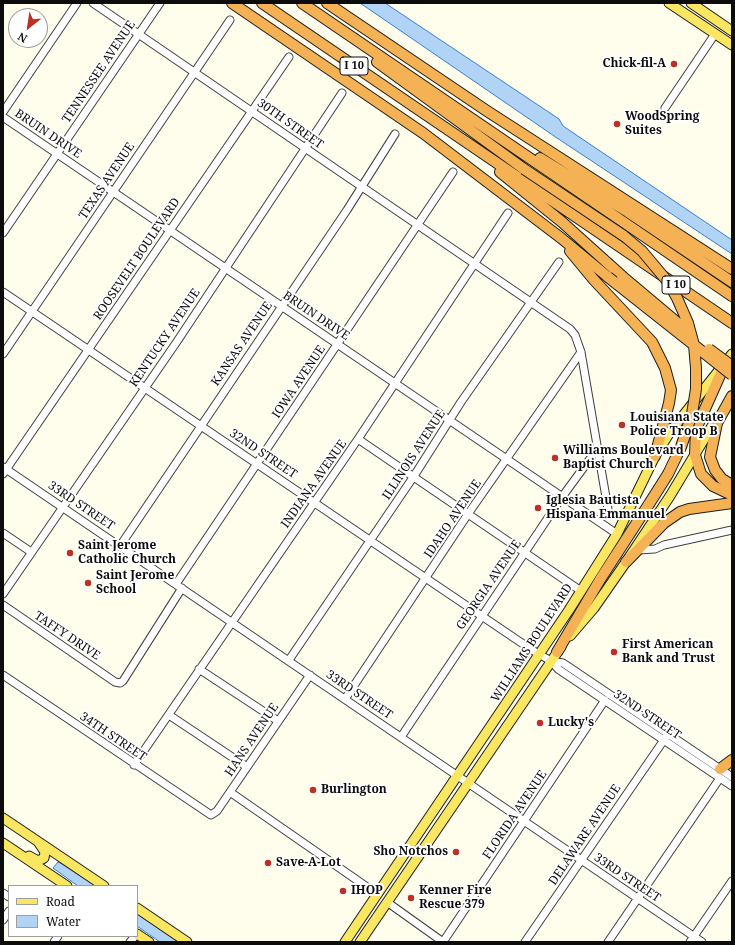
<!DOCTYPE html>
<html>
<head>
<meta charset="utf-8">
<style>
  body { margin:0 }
  #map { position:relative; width:735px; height:945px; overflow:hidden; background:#fffeec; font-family:"Noto Serif",serif }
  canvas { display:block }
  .frame { position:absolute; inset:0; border:4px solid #0c0c0c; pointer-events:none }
  .legend { position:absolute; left:8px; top:885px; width:130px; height:52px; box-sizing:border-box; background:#fff; border:1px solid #9e9e9e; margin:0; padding:5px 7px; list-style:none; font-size:12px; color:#0c0c0c }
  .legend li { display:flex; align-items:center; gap:8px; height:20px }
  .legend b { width:20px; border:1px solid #9e9e9e }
  .north { position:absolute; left:8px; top:8px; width:40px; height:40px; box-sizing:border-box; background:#fff; border:1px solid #9e9e9e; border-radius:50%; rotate:210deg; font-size:11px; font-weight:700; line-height:16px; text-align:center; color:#0c0c0c }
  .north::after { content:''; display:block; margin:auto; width:14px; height:18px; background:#bd3024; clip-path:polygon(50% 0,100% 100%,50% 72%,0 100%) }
</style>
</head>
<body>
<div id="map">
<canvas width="735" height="945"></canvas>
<div class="frame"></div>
<ul class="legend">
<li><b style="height:5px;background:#f9e762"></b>Road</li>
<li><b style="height:11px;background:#b0d3f6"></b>Water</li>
</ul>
<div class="north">N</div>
</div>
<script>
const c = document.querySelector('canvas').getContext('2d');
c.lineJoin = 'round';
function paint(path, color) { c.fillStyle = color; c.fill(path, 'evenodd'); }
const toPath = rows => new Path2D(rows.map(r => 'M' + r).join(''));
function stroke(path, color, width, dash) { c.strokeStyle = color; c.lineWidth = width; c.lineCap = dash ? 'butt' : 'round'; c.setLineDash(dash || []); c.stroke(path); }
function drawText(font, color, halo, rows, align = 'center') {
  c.font = font + ' "Noto Serif",serif'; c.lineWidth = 4; c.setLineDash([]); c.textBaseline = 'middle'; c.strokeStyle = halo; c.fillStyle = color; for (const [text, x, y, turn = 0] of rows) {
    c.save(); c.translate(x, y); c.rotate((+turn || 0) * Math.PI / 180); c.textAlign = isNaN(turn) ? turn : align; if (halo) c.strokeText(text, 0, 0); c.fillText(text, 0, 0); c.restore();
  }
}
const water = toPath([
  [360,3,385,3,559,119,563,126,732,240,732,254,557,138,360,3],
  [58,862,62,864,96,886,78,886,53,868,58,862],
  [137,913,180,942,160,942,137,926,137,913]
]);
const minor = toPath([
  [93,3,570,329,575,335,581,352,608,509],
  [665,108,715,34],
  [3,112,77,3],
  [3,117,617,534],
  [3,233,160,3],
  [3,292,532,650,551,661,563,663,732,777],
  [3,354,230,20],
  [358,439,581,591],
  [3,467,702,942],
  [3,474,289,57],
  [3,533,31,552],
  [120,546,347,210,395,134],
  [637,550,655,549,664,545,732,530],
  [176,584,453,172],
  [3,594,176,343,342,93],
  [3,605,115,682,120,683,123,681,182,588],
  [289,660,414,476,461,402,559,262],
  [551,661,558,669,732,786],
  [199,669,278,721],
  [3,675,211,815,217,811,310,675],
  [345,699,468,514,581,352],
  [169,715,247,767],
  [401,737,562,497,598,448],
  [134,765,358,439,508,213],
  [230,792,377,894],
  [3,893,9,897],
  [387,902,443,942],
  [3,920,9,911],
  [54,942,58,936],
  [130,942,135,936],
  [443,942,605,700],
  [525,942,668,734],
  [608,942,720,778],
  [690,942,732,881]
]);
const major = toPath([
  [669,3,732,45],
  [691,3,732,31],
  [570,636,594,608,626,562,670,496,718,416],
  [3,818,104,886],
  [3,843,67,886],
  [29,856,38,861,44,858,45,852,39,843],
  [137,908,187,942],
  [137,934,149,942],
  [345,942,569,610,617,534,655,456,670,432,732,354],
  [360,942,561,647]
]);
const highway = toPath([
  [232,3,423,133,561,238,608,277],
  [262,3,732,323],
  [302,3,732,296],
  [327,3,487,111,732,269],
  [377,62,524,169],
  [540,158,628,212,732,282],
  [500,172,562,222,622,276],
  [570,251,594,280,652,342,665,368,671,390,669,403,655,456],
  [725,364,696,429,695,455,701,474,713,486,732,495],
  [732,396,717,423,710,457,715,470,722,479,732,485],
  [626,562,664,523,680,512,689,509,732,503],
  [557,652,601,578,649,504],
  [720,769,732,760]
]);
const highwayBridge = toPath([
  [524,169,624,236,642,251,668,282,677,298,688,323,694,345,696,368,696,389,692,414,681,447,668,474,649,504],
  [622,276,691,334],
  [608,277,732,375],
  [709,349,732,366]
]);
const markers = [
  [674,64,4,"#bd3024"],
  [617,124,4,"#bd3024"],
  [622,425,4,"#bd3024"],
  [555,458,4,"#bd3024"],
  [538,508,4,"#bd3024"],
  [70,553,4,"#bd3024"],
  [88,583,4,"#bd3024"],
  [614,652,4,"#bd3024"],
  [540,723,4,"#bd3024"],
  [313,790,4,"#bd3024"],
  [456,852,4,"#bd3024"],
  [268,863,4,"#bd3024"],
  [343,891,4,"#bd3024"],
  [411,898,4,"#bd3024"]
];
const shields = [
  [354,66,28],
  [676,285,28]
];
const shieldNames = [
  ["I 10",354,66],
  ["I 10",676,285]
];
const poiNames = [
  ["Chick-fil-A",666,64,"right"],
  ["WoodSpring",625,117],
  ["Suites",625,131],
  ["Louisiana State",630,418],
  ["Police Troop B",630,432],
  ["Williams Boulevard",563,451],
  ["Baptist Church",563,465],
  ["Iglesia Bautista",546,501],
  ["Hispana Emmanuel",546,515],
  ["Saint Jerome",78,546],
  ["Catholic Church",78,560],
  ["Saint Jerome",96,576],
  ["School",96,590],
  ["First American",622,645],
  ["Bank and Trust",622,659],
  ["Lucky's",548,723],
  ["Burlington",321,790],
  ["Sho Notchos",448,852,"right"],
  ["Save-A-Lot",276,863],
  ["IHOP",351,891],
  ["Kenner Fire",419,891],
  ["Rescue 379",419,905]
];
const streetNames = [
  ["TENNESSEE AVENUE",99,72,-56],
  ["30TH STREET",290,124,35],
  ["BRUIN DRIVE",48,134,34],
  ["TEXAS AVENUE",107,181,-56],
  ["ROOSEVELT BOULEVARD",137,259,-56],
  ["BRUIN DRIVE",316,316,34],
  ["KENTUCKY AVENUE",165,338,-56],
  ["KANSAS AVENUE",242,344,-56],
  ["IOWA AVENUE",299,382,-56],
  ["32ND STREET",263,454,34],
  ["ILLINOIS AVENUE",414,455,-57],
  ["INDIANA AVENUE",314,484,-55],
  ["33RD STREET",81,506,34],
  ["IDAHO AVENUE",453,519,-56],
  ["GEORGIA AVENUE",489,585,-56],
  ["TAFFY DRIVE",67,636,34],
  ["WILLIAMS BOULEVARD",532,643,-57],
  ["33RD STREET",359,695,34],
  ["32ND STREET",647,715,34],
  ["34TH STREET",113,737,34],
  ["HANS AVENUE",252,740,-56],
  ["FLORIDA AVENUE",515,815,-56],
  ["DELAWARE AVENUE",585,835,-56],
  ["33RD STREET",627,878,34]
];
paint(water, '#b0d3f6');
stroke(water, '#377fce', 1);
stroke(minor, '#3f3f3f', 9);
stroke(major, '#1d1d1d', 11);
stroke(highway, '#1d1d1d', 12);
stroke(minor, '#fff', 7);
stroke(major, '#f9e762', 9);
stroke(highway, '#f5b254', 10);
stroke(highwayBridge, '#1d1d1d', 12, []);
stroke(highwayBridge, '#f5b254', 10);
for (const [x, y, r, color] of markers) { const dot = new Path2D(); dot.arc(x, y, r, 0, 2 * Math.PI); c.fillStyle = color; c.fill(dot); stroke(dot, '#fff', 1.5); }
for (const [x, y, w] of shields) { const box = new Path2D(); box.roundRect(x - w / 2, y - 9, w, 18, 3); c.fillStyle = '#fff'; c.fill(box); stroke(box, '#0c0c0c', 1); }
drawText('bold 11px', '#0c0c0c', null, shieldNames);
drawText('bold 12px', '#0c0c0c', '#fff', poiNames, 'left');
drawText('12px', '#0c0c0c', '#fff', streetNames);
</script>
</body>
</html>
